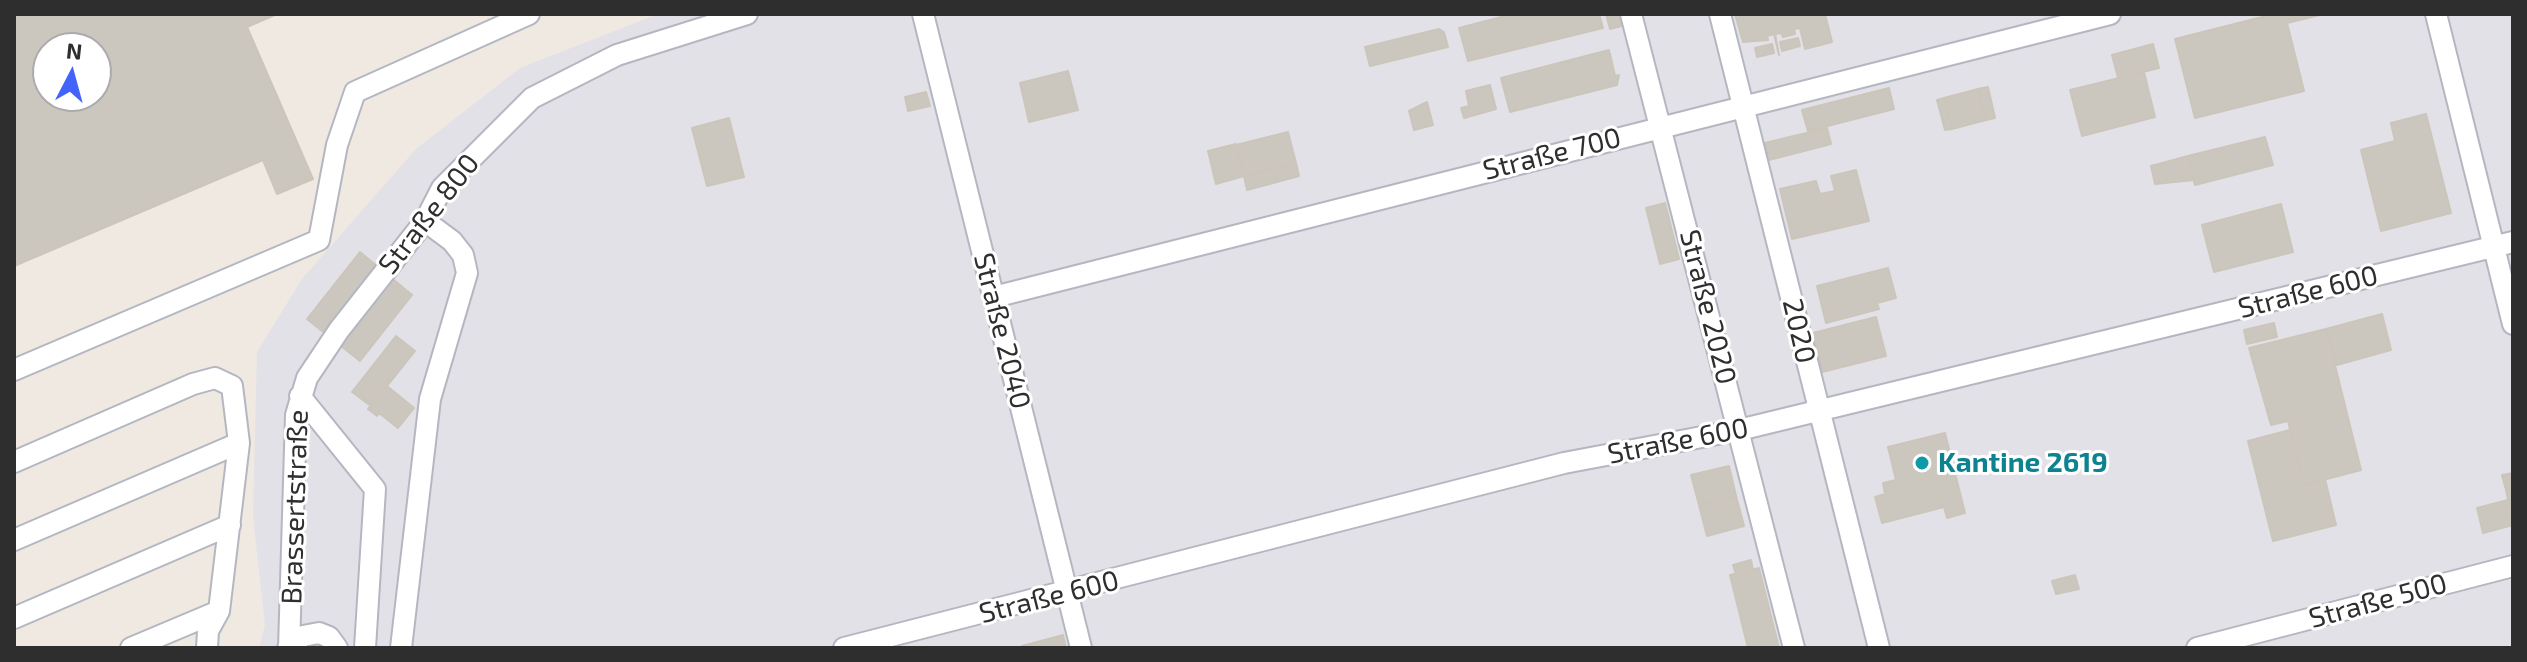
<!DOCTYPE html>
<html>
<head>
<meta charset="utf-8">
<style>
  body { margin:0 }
  #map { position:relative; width:2527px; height:662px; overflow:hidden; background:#efe9e1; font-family:"Exo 2",sans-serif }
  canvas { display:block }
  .frame { position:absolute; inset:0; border:16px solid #2e2e2e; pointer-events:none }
  .north { position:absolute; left:32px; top:32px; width:80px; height:80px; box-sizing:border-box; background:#fff; border:2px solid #ababab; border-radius:50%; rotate:6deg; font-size:22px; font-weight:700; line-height:32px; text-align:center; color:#2e2e2e }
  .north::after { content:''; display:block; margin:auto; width:28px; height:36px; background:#4264fb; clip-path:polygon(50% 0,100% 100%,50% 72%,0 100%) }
</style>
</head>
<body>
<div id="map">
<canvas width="2527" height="662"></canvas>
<div class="frame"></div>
<div class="north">N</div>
</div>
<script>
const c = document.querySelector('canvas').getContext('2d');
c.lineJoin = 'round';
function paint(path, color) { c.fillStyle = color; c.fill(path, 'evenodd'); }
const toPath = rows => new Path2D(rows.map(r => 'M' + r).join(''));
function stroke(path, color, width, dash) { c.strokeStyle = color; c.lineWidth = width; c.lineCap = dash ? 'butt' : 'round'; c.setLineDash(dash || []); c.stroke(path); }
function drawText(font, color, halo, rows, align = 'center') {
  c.font = font + ' "Exo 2",sans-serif'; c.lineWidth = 6; c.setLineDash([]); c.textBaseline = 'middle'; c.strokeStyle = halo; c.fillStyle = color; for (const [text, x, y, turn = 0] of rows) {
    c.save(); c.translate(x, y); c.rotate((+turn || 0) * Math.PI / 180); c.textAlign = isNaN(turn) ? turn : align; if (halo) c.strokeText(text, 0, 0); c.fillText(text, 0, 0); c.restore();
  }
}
const industrial = toPath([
  [658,14,2513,14,2513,648,259,648,265,625,253,517,257,352,302,279,416,149,520,68]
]);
const building = toPath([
  [14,14,277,14,247,27,313,179,277,194,263,160,14,266,14,14],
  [48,48,96,48,96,96,48,96,48,48],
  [1513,14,1599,14,1603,28,1468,61,1459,28,1513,14],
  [1606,14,1618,14,1621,26,1610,29,1606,14],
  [1735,14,1825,14,1832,42,1805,49,1800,28,1794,29,1795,34,1783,37,1781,33,1775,34,1779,55,1774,34,1767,36,1768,40,1743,42,1735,14],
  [2274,14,2324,14,2287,23,2304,91,2195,118,2175,39,2274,14],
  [1439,29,1444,32,1448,47,1370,66,1365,47,1439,29],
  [1798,38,1800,46,1782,51,1780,42,1798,38],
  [1772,44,1774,53,1757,57,1755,48,1772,44],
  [2153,44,2159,68,2118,78,2112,55,2153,44],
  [1609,50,1615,76,1619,75,1617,85,1510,112,1501,78,1609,50],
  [1068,71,1078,110,1029,122,1020,83,1068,71],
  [2144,72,2155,117,2082,136,2070,90,2144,72],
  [1490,85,1496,109,1464,118,1461,108,1469,106,1466,91,1490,85],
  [1988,87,1995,118,1986,120,1978,89,1988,87],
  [1889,88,1894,109,1808,131,1802,110,1889,88],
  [1978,89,1986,120,1952,129,1944,98,1978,89],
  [926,92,930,106,908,111,905,97,926,92],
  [1944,98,1952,129,1945,130,1937,100,1944,98],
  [1427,102,1433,125,1414,130,1409,111,1427,102],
  [2426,114,2451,213,2381,231,2361,150,2395,141,2391,123,2426,114],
  [729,118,744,177,707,186,692,128,729,118],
  [1827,128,1831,144,1769,160,1765,143,1827,128],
  [1288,132,1296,163,1244,176,1236,145,1288,132],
  [2265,137,2273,165,2195,185,2188,156,2265,137],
  [1236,144,1244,176,1216,184,1208,151,1236,144],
  [2188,156,2194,180,2155,184,2151,166,2188,156],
  [1296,163,1299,176,1277,182,1274,169,1296,163],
  [1274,169,1277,182,1247,190,1244,176,1274,169],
  [1856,170,1869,221,1792,239,1780,189,1816,181,1820,194,1835,191,1831,176,1856,170],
  [1665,203,1679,259,1660,264,1646,208,1665,203],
  [2281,204,2293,252,2214,272,2202,225,2281,204],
  [360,252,412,295,360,361,307,319,360,252],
  [1888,268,1896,298,1877,303,1879,309,1826,323,1817,286,1888,268],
  [2382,314,2391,350,2337,365,2326,329,2382,314],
  [1876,317,1886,356,1822,372,1813,333,1876,317],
  [2274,323,2277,337,2247,344,2244,330,2274,323],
  [2326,329,2361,470,2304,485,2288,421,2271,425,2249,348,2326,329],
  [396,336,415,351,371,406,352,392,396,336],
  [387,386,414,408,398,428,379,413,377,416,368,409,387,386],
  [2290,430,2304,485,2325,479,2336,525,2273,541,2248,441,2290,430],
  [1945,433,1965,513,1947,518,1944,507,1882,523,1875,497,1885,494,1883,483,1896,480,1888,447,1945,433],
  [1729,466,1736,496,1699,505,1691,475,1729,466],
  [2513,473,2513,488,2506,490,2502,475,2513,473],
  [2513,488,2513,525,2483,533,2477,508,2508,500,2506,490,2513,488],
  [1736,496,1744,526,1707,536,1699,505,1736,496],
  [1751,560,1753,570,1736,574,1733,565,1751,560],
  [1759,568,1779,648,1748,648,1730,575,1759,568],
  [2075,575,2079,589,2056,594,2052,581,2075,575],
  [1063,635,1066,648,1022,648,1022,646,1063,635]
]);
const minor = toPath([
  [923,14,1081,648],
  [1631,14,1794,648],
  [1720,14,1879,648],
  [2436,14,2513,324],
  [994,297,2110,14],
  [14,370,319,240,337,145,355,92,529,14],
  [300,396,375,489,365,648],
  [14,462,193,384,215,378,232,386,239,443,219,611],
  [14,540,239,443],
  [14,618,230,525],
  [131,648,219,611,208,631,207,648],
  [288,648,303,636,319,633,329,637,337,648],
  [289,648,296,415,307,378,339,330,425,221,442,188,532,98,617,55,747,14],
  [401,648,430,399,467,273,463,255,452,241,425,221],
  [844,648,1564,463,1739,430,2513,242],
  [2197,648,2513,566]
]);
const markers = [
  [1922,463,8,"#0f9aa8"]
];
const streetNames = [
  ["Straße 700",1552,154,-14],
  ["Straße 800",429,214,-52],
  ["Straße 600",2308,292,-14],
  ["Straße 2020",1708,307,76],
  ["Straße 2040",1002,331,76],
  ["2020",1799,331,77],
  ["Straße 600",1678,441,-11],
  ["Brassertstraße",295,507,-88],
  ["Straße 600",1049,597,-14],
  ["Straße 500",2378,601,-15]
];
const cultureNames = [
  ["Kantine 2619",1938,463]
];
paint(industrial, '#e3e1e8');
paint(building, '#cbc7bf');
stroke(building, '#cbc5ba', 2);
stroke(minor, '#b4b7c1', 24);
stroke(minor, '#fff', 20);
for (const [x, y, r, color] of markers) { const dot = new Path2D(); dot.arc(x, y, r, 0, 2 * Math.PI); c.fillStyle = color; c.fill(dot); stroke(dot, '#fff', 3); }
drawText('28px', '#2e2e2e', '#fff', streetNames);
drawText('bold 28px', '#0d838f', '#fff', cultureNames, 'left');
</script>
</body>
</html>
